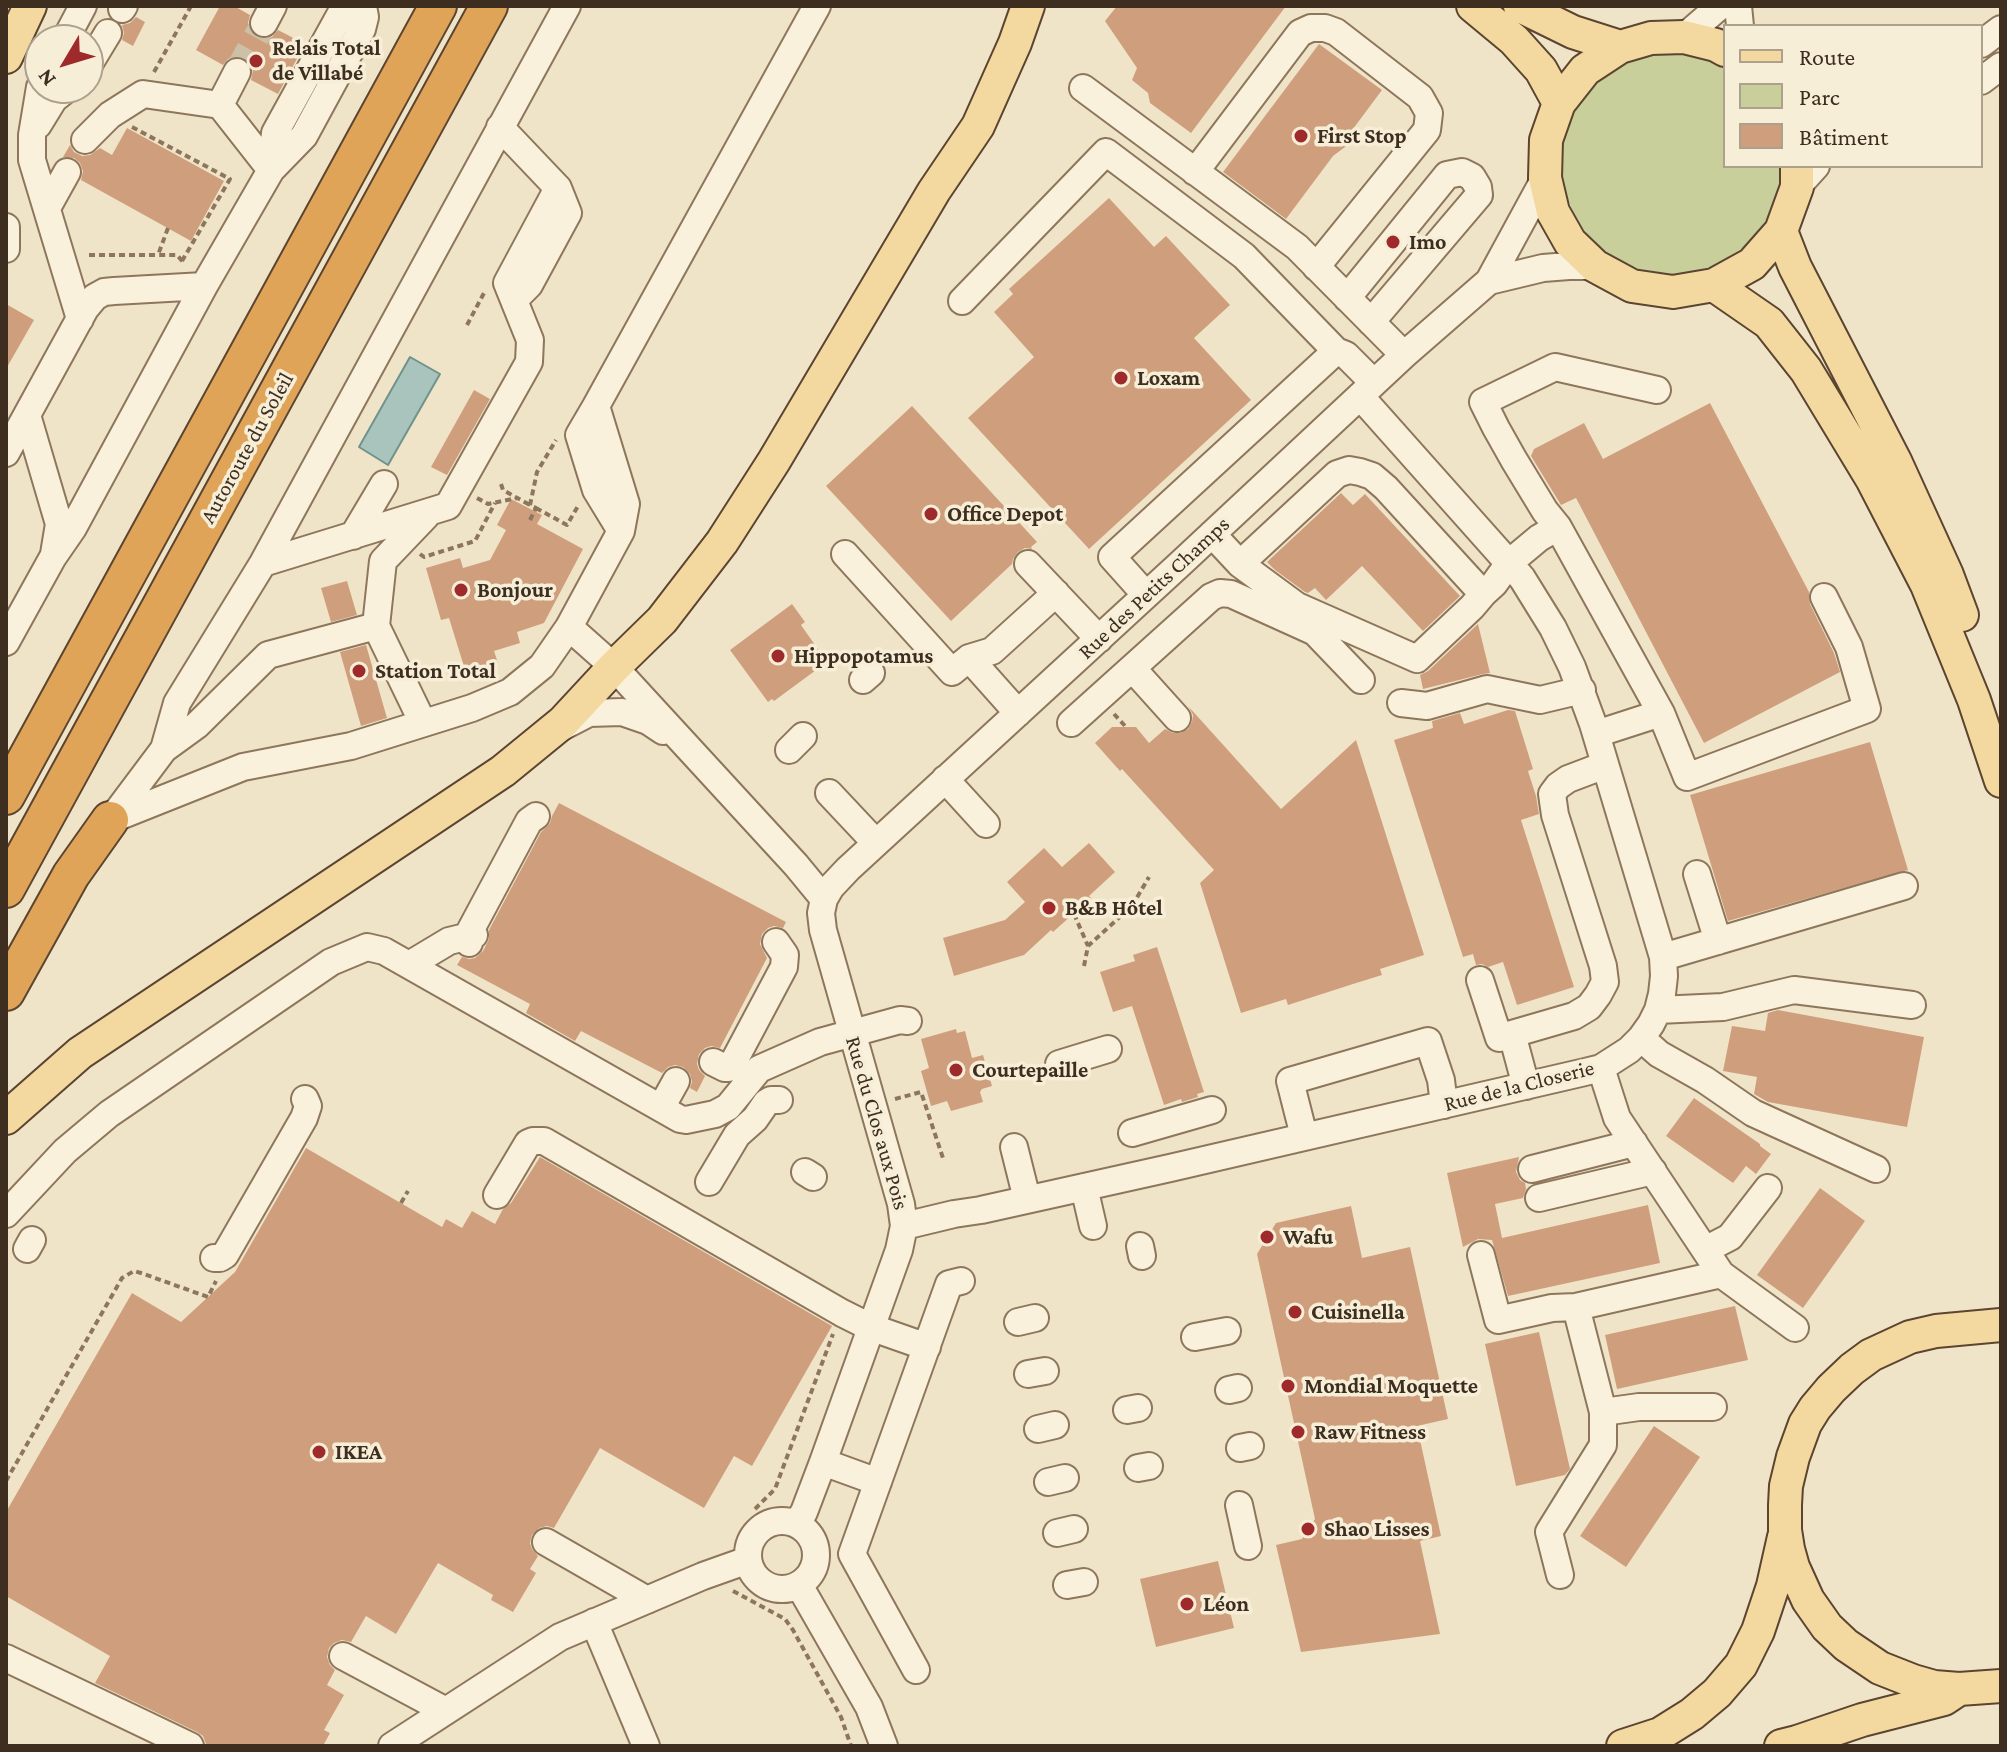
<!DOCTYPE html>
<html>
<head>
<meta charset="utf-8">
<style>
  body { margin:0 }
  #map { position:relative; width:2007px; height:1752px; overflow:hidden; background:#f0e4c8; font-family:"Crimson Pro",serif }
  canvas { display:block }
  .frame { position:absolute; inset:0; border:8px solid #3d2e20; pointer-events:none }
  .legend { position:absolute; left:1723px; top:24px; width:260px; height:144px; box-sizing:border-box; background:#f7eed8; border:2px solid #ada18e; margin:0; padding:10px 14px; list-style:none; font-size:24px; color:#3d2e20 }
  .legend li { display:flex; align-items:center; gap:16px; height:40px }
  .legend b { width:40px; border:2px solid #ada18e }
  .north { position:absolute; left:24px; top:24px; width:80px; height:80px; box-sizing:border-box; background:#f7eed8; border:2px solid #ada18e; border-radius:50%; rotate:232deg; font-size:22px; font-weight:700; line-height:32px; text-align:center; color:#3d2e20 }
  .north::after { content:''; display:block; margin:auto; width:28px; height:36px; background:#9e2a2b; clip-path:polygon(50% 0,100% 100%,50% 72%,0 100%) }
</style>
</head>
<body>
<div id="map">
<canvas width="2007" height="1752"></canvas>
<div class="frame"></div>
<ul class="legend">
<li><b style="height:10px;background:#f3d9a0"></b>Route</li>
<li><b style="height:22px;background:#c9cf9b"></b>Parc</li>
<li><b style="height:22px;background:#cf9f7d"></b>Bâtiment</li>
</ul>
<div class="north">N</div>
</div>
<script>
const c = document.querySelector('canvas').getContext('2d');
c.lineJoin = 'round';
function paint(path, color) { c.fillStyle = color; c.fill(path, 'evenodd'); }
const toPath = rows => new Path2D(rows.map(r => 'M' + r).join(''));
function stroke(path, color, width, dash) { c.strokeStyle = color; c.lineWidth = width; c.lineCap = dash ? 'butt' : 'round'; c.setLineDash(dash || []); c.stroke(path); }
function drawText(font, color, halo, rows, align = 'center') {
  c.font = font + ' "Crimson Pro",serif'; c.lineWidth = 7; c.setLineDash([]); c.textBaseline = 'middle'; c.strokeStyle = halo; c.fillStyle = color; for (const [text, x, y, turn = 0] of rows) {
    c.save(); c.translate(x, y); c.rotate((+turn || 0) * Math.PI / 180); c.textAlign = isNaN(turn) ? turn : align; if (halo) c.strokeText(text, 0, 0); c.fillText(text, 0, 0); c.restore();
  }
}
const green = toPath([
  [1666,53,1704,58,1725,69,1725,166,1781,166,1781,178,1770,215,1747,245,1714,266,1677,275,1639,269,1604,252,1578,224,1563,188,1561,149,1573,113,1596,82,1628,61]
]);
const water = toPath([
  [410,357,440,374,388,465,359,447,410,357]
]);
const building = toPath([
  [220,6,234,6,250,15,248,23,250,31,257,37,264,39,272,37,278,30,305,44,278,94,251,80,253,70,250,63,245,58,235,56,228,59,223,65,196,50],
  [1117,6,1286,6,1191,133,1150,103,1148,93,1132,80,1137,68,1105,21],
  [136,17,145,22,133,46,122,40,124,33,122,25,130,23],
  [1319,44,1382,90,1353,129,1349,142,1345,147,1333,156,1286,219,1223,172],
  [127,128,224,181,191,241,81,180,83,171,80,163,74,158,63,157,70,145,74,152,82,156,90,155,100,148,112,155],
  [1109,198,1154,247,1166,236,1230,305,1194,338,1251,400,1089,549,968,418,1034,357,994,312,1013,294,1009,289],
  [6,304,34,320,6,369],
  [474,390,490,399,447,475,431,467],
  [1710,403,1809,592,1810,604,1834,653,1840,672,1704,743,1576,498,1561,505,1531,456,1534,449,1584,423,1603,459],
  [912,406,1037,542,1031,547,1032,549,1025,548,1018,552,1013,559,1012,564,951,621,826,486],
  [1341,493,1353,505,1365,494,1460,596,1423,631,1362,566,1326,600,1315,588,1308,593,1305,592,1275,570,1267,562],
  [511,499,542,515,537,524,583,549,544,623,517,632,520,643,494,651,498,663,466,673,449,618,441,620,426,568,460,558,463,568,490,560,506,530,497,525],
  [347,581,357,615,331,622,321,588],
  [792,604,805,622,801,625,827,662,774,701,772,699,768,702,730,650],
  [1478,624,1490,673,1483,674,1423,689,1420,675,1428,671],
  [366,645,387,718,361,726,340,652],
  [1189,707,1281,809,1356,740,1424,955,1380,969,1382,975,1353,984,1288,1005,1286,999,1241,1013,1200,883,1214,870,1122,769,1120,771,1095,743,1112,727,1136,727,1149,743,1165,729,1173,733,1181,733,1188,729,1192,722,1193,715],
  [1508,710,1515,711,1533,769,1528,771,1536,796,1539,814,1521,820,1574,987,1517,1005,1503,962,1488,967,1482,964,1476,965,1473,954,1463,957,1394,740,1433,728,1432,721,1460,713,1464,724],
  [1870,742,1908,870,1728,921,1690,795],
  [559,803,786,922,783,928,774,926,768,928,762,934,760,944,767,958,720,1048,711,1046,705,1048,699,1054,697,1064,699,1070,705,1076,697,1092,690,1088,692,1082,690,1074,683,1067,675,1065,668,1067,662,1073,581,1031,575,1041,526,1013,530,1004,457,965,462,957,469,959,475,958,483,951,489,939,489,930,541,832,550,823,552,816],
  [1089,843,1115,872,1089,896,1091,898,1053,932,1051,930,1024,955,954,976,943,938,1005,920,1025,902,1007,882,1044,848,1062,867],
  [1157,947,1204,1092,1197,1094,1198,1097,1182,1102,1181,1099,1164,1105,1132,1006,1113,1012,1100,972,1135,961,1133,955],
  [1778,1010,1924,1037,1907,1127,1768,1102,1754,1094,1757,1077,1723,1071,1732,1026,1765,1031,1768,1013],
  [956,1029,957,1033,965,1031,972,1058,983,1055,992,1086,982,1089,980,1092,983,1102,951,1111,947,1101,931,1106,921,1071,929,1068,921,1039],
  [1694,1098,1760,1144,1760,1146,1771,1154,1756,1174,1746,1166,1733,1183,1666,1136],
  [306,1148,442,1227,446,1219,462,1228,472,1211,495,1224,503,1209,511,1203,540,1157,832,1326,752,1466,734,1456,704,1508,600,1448,554,1528,547,1526,539,1528,532,1535,530,1543,532,1549,538,1556,530,1569,536,1573,513,1612,491,1600,493,1595,438,1563,396,1634,366,1616,351,1642,342,1640,334,1643,329,1648,327,1657,330,1665,335,1670,327,1685,344,1695,324,1730,330,1733,323,1746,210,1746,206,1744,203,1736,197,1732,95,1683,110,1656,6,1596,6,1512,132,1293,181,1322,235,1272],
  [1519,1157,1516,1172,1520,1180,1525,1183,1526,1189,1523,1198,1495,1204,1502,1238,1648,1205,1660,1263,1508,1296,1492,1240,1478,1239,1463,1247,1447,1173],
  [1820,1188,1865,1221,1803,1308,1757,1275],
  [1351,1206,1362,1258,1410,1247,1448,1419,1417,1426,1441,1536,1420,1541,1440,1634,1301,1652,1276,1545,1302,1539,1315,1519,1257,1254,1276,1223],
  [1735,1306,1748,1360,1617,1389,1605,1335],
  [1539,1332,1570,1469,1565,1475,1516,1486,1485,1344],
  [1654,1426,1700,1457,1626,1567,1580,1536],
  [1218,1561,1234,1628,1156,1647,1140,1579]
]);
const minorTunnel = toPath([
  [237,72,264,23]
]);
const path = toPath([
  [154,72,191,6],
  [132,127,230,179,182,261],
  [168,228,158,255,177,255,183,262],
  [89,255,158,255],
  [467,325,484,293],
  [501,484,503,490,530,505],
  [477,498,488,504,517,498],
  [536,508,567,525,578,506],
  [530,520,536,508,530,505,537,472,556,440],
  [420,554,424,557,475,541,495,503],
  [1114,714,1126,727],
  [1074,914,1088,946],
  [1084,966,1088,946,1132,906,1149,877],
  [895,1099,921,1092,943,1158],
  [401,1203,408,1191],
  [6,1481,122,1278,134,1271,141,1273,208,1297,216,1281],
  [755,1509,775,1489,833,1334],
  [733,1591,785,1619,793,1630,841,1717,851,1746]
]);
const minor = toPath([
  [1738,6,1740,26],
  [122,9,124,6],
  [264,23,273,6],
  [1684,37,1720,6],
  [65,40,83,6],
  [1981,44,2001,29],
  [88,66,108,33],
  [1981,81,2001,66],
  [40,87,32,135,32,160,80,319],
  [1083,88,1297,247,1404,355],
  [220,105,237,72],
  [38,125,54,99,68,88],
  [85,140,110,115,143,94,220,105,271,170],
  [271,170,275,133,345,6],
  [1195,172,1300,33,1311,28,1325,28,1336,32,1420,97,1429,113,1427,130,1316,267],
  [1797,187,1816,166],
  [47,208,67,172],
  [6,227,6,249],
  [1489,281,1543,268,1569,266,1595,266],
  [1347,298,1447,175,1462,172,1472,177,1478,187,1479,195,1371,322],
  [514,300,529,285,568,213,558,188],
  [962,301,1106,152,1244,256,1336,351,1346,355,1374,383],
  [1657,390,1555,367,1483,402,1496,428,1514,460,1545,511,1558,527,1661,713,1687,777,1867,709,1849,647,1824,597],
  [596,406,579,435,596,490,621,531],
  [27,415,59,524,54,554],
  [6,453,85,309,95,297,104,292,114,291,204,286],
  [1212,534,1240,564,1337,474,1349,470,1360,472,1372,476,1386,488,1483,594,1494,584,1509,563,1539,538,1558,527],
  [353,536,384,484],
  [845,554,952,672,969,658,992,651,1056,593],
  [263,563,448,506,529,362,530,340,507,283,558,188,500,127],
  [1028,564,1099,639],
  [1240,564,1297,606,1417,659,1472,607,1483,594],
  [1146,595,1112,557,1336,351],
  [376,626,423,723],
  [569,627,614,667,796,865,824,899],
  [6,642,53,557,73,528,204,286,271,170,304,136,362,29,365,17,363,6],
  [969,658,1018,713],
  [1132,668,1177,718],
  [863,680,871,673],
  [1401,703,1427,706,1487,689,1540,700,1582,690],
  [1071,723,1211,597,1220,593,1231,594,1315,632,1361,680],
  [562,727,589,713,622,712,648,721,663,731],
  [1596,734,1661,713],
  [164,749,177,703,263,563,567,6],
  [789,750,803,736],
  [945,779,986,824],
  [829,793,876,843],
  [113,817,164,749,197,725,268,655,376,626,383,561,426,516],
  [110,820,243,767,351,746,472,708,510,692,542,666,569,627,621,531,626,504,596,406,817,6],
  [1697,874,1718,941],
  [469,943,468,941,469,933,529,821,536,816],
  [1663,957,1904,886],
  [409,965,449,941,474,935],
  [1480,980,1499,1038,1512,1034],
  [1658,1010,1723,1007,1794,990,1912,1005],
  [1641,1038,1659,1054,1705,1080,1753,1113,1876,1169],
  [713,1062,725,1068,729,1068,733,1063,784,967,785,955,776,942],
  [1059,1064,1108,1049],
  [1526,1086,1512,1034,1574,1016,1589,1007,1598,995,1605,982,1603,966,1555,815,1552,794,1558,786,1568,779,1605,765],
  [661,1108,676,1081],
  [1132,1133,1212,1110],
  [1304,1136,1290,1081,1428,1041,1441,1080,1444,1105],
  [1014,1147,1027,1199],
  [1532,1169,1634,1143],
  [805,1172,813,1177],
  [709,1182,737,1135,755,1119,766,1103,771,1100,779,1100],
  [1084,1187,1093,1226],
  [497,1195,528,1143,533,1141,544,1141,842,1313,870,1327,927,1347],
  [1539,1198,1653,1171],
  [6,1214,65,1151,109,1114,331,962,367,947,384,951,680,1119,686,1120,715,1114,728,1107,759,1069,820,1042,900,1020,908,1021],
  [904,1226,954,1214,981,1210,1170,1168,1585,1072,1601,1068,1629,1050,1641,1038,1651,1024,1658,1010,1662,994,1664,976,1663,957,1593,724,1572,667,1553,628,1522,578,1360,396],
  [1140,1246,1142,1256],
  [27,1249,32,1240],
  [1705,1250,1730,1237,1768,1188],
  [1481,1255,1498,1320,1552,1308,1576,1307],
  [214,1258,220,1258,225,1255,304,1118,308,1106,305,1099],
  [1721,1274,1795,1328],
  [1018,1322,1035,1318],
  [1195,1337,1227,1331],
  [1028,1374,1045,1371],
  [1229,1390,1238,1388],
  [1127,1410,1138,1408],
  [1603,1412,1639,1407,1713,1407],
  [1038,1429,1055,1425],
  [1240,1448,1250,1446],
  [823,1462,878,1482],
  [1138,1468,1149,1466],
  [1048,1482,1065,1478],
  [1239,1505,1248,1546],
  '748 1555a34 34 0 1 1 68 0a34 34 0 1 1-68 0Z',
  [797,1523,804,1512,823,1462,899,1250,904,1226,901,1204,823,930,821,913,824,899,831,887,848,869,1180,564,1404,355,1489,281,1545,178],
  [1057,1533,1074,1529],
  [546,1542,647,1600],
  [1560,1575,1549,1532,1603,1445,1603,1412,1576,1307,1721,1274,1617,1118,1601,1068],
  [799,1585,869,1707,884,1746],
  [1067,1585,1084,1582],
  [594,1622,646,1746],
  [343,1656,446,1711],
  [6,1658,190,1746],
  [916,1670,852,1554,949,1284,961,1281],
  [392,1746,560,1637,703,1576,748,1560]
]);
const major = toPath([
  [1473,6,1514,40,1541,70,1559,103],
  [1520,6,1573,32,1620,47],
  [1725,50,1716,45,1684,37,1651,38,1620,47,1585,70,1559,103,1546,140,1545,178,1553,212,1570,242,1595,266,1632,286,1673,292,1714,285,1752,264,1781,231,1797,187,1797,166],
  [6,57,30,6],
  [1781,231,1795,267,1895,461,1947,575,1962,615],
  [1714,285,1769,323,1806,370,1872,479,1927,585,1974,700,2001,781],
  [6,1118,80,1053,503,771,563,722,614,667,662,620,722,542,774,461,934,191,978,126,1015,43,1028,6],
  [2001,1325,1936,1331,1910,1337,1871,1355,1852,1369,1831,1389,1815,1408,1805,1424,1793,1457,1786,1486,1785,1505,1785,1530,1788,1549,1793,1567,1808,1600,1827,1627,1846,1645,1880,1668,1913,1681,1934,1687,1959,1689,2001,1686],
  [1623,1746,1660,1734,1692,1714,1717,1693,1741,1665,1758,1631,1773,1586,1784,1537],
  [1781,1746,1797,1742,1862,1720,1944,1699,1956,1691]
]);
const highway = toPath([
  [6,796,438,6],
  [6,889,489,6],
  [6,992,71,875,110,820]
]);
const markers = [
  [256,61,8,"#9e2a2b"],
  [1301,136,8,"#9e2a2b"],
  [1393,242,8,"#9e2a2b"],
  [1121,378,8,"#9e2a2b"],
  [931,514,8,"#9e2a2b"],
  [461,590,8,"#9e2a2b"],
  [778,656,8,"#9e2a2b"],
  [359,671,8,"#9e2a2b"],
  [1049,908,8,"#9e2a2b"],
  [956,1070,8,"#9e2a2b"],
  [1267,1237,8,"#9e2a2b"],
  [1295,1312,8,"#9e2a2b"],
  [1288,1386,8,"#9e2a2b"],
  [1298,1432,8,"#9e2a2b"],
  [319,1452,8,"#9e2a2b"],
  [1308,1529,8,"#9e2a2b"],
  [1187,1604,8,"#9e2a2b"]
];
const poiNames = [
  ["Relais Total",272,48],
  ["de Villabé",272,73],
  ["First Stop",1317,136],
  ["Imo",1409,242],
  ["Loxam",1137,378],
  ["Office Depot",947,514],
  ["Bonjour",477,590],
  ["Hippopotamus",794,656],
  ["Station Total",375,671],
  ["B&B Hôtel",1065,908],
  ["Courtepaille",972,1070],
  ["Wafu",1283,1237],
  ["Cuisinella",1311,1312],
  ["Mondial Moquette",1304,1386],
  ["Raw Fitness",1314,1432],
  ["IKEA",335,1452],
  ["Shao Lisses",1324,1529],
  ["Léon",1203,1604]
];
const streetNames = [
  ["Autoroute du Soleil",247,448,-61],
  ["Rue des Petits Champs",1154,588,-43],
  ["Rue de la Closerie",1519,1086,-14],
  ["Rue du Clos aux Pois",877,1123,74]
];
paint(green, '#c9cf9b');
paint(water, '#a9c4bc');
stroke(water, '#6f938a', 2);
paint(building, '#cf9f7d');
stroke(minorTunnel, '#ccc0a6', 26, [26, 13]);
stroke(minor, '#8d765c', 30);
stroke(major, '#5b4430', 36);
stroke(highway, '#5b4430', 40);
stroke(path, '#8d765c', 4, [6, 4]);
stroke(minor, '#faf1dc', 26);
stroke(major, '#f3d9a0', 32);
stroke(highway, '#e0a458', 36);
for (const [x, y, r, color] of markers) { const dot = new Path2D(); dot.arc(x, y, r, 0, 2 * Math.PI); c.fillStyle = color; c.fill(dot); stroke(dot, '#f7eed8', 3); }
drawText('bold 22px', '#3d2e20', '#f7eed8', poiNames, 'left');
drawText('22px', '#3d2e20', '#f7eed8', streetNames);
</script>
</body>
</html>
